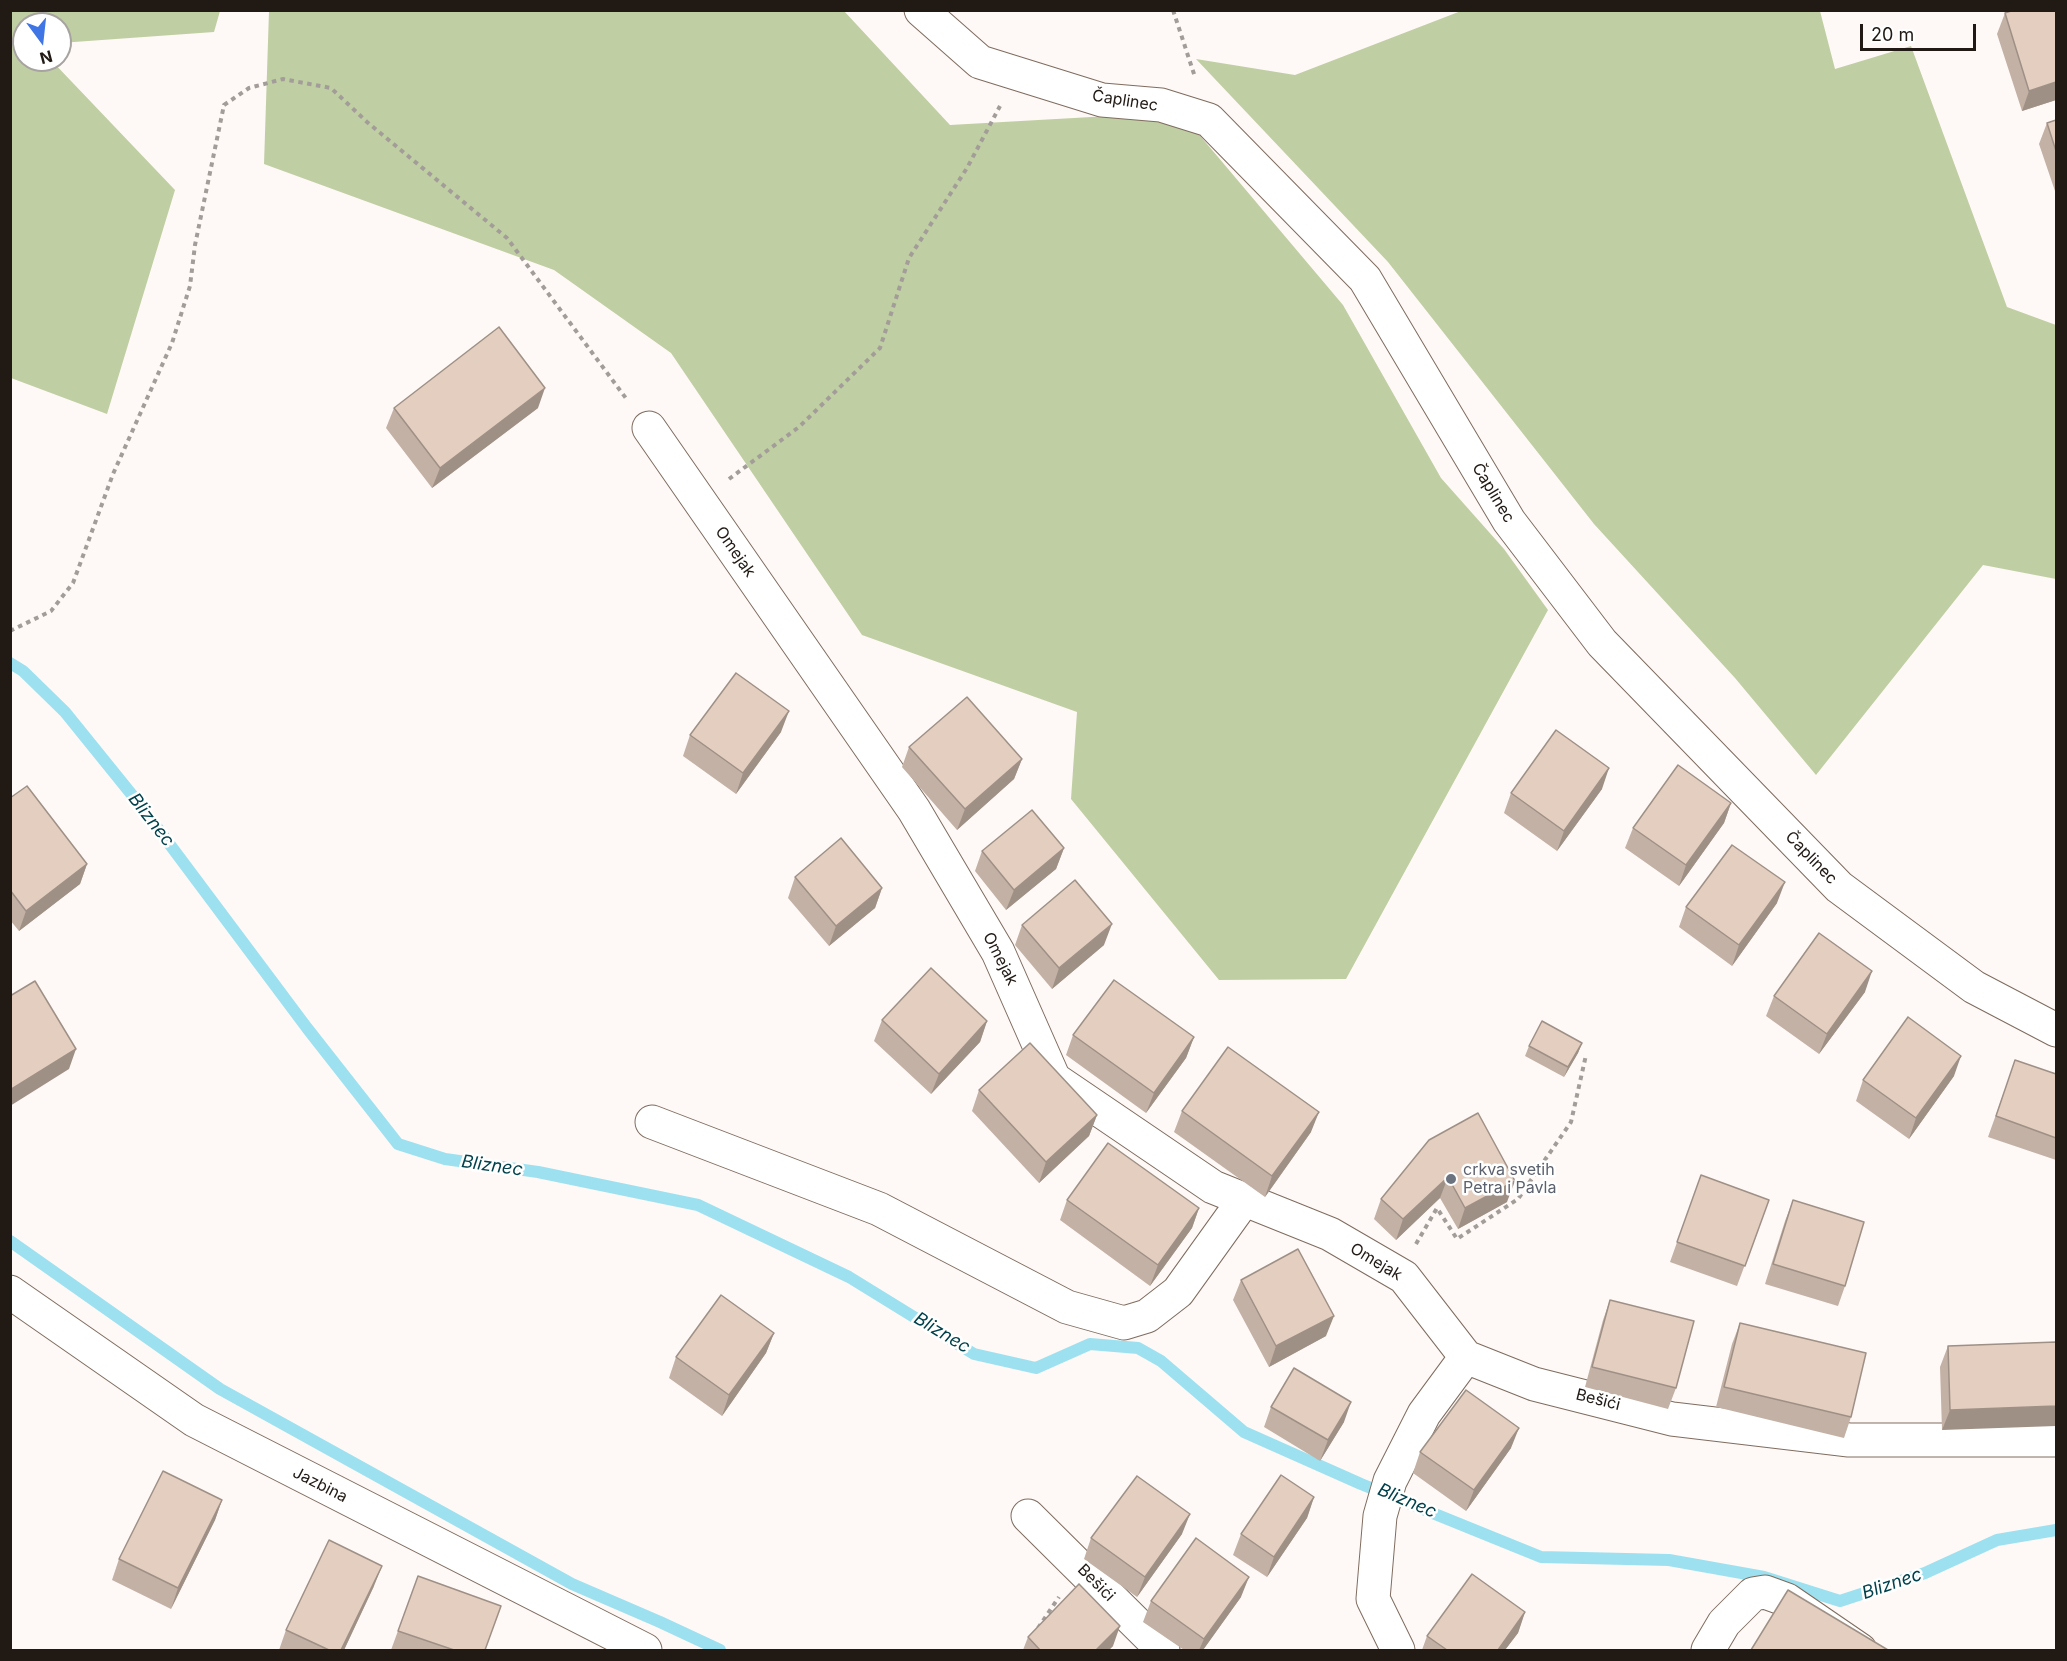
<!DOCTYPE html>
<html>
<head>
<meta charset="utf-8">
<style>
  body { margin:0 }
  #map { position:relative; width:2067px; height:1661px; overflow:hidden; background:#fef9f6; font-family:Inter,sans-serif }
  canvas { display:block }
  .frame { position:absolute; inset:0; border:12px solid #201914; pointer-events:none }
  .north { position:absolute; left:12px; top:12px; width:60px; height:60px; box-sizing:border-box; background:#fff; border:2px solid #a6a3a1; border-radius:50%; rotate:165deg; font-size:16px; font-weight:700; line-height:24px; text-align:center; color:#201914 }
  .north::after { content:''; display:block; margin:auto; width:21px; height:27px; background:#3f75e5; clip-path:polygon(50% 0,100% 100%,50% 72%,0 100%) }
  .scale { position:absolute; left:1860px; top:24px; width:116px; height:27px; box-sizing:border-box; border:3px solid #201914; border-top:0; padding-left:8px; font-size:18px; line-height:21px; white-space:nowrap; color:#201914; -webkit-text-stroke:4px #fff; paint-order:stroke }
</style>
</head>
<body>
<div id="map">
<canvas width="2067" height="1661"></canvas>
<div class="frame"></div>
<div class="north">N</div>
<div class="scale">20 m</div>
</div>
<script>
const c = document.querySelector('canvas').getContext('2d');
c.lineJoin = 'round';
function paint(path, color) { c.fillStyle = color; c.fill(path, 'evenodd'); }
const toPath = rows => new Path2D(rows.map(r => 'M' + r).join(''));
function stroke(path, color, width, dash) { c.strokeStyle = color; c.lineWidth = width; c.lineCap = dash ? 'butt' : 'round'; c.setLineDash(dash || []); c.stroke(path); }
function drawText(font, color, halo, rows, align = 'center') {
  c.font = font + ' Inter,sans-serif'; c.lineWidth = 5; c.setLineDash([]); c.textBaseline = 'middle'; c.strokeStyle = halo; c.fillStyle = color; for (const [text, x, y, turn = 0] of rows) {
    c.save(); c.translate(x, y); c.rotate((+turn || 0) * Math.PI / 180); c.textAlign = isNaN(turn) ? turn : align; if (halo) c.strokeText(text, 0, 0); c.fillText(text, 0, 0); c.restore();
  }
}
const green = toPath([
  [10,11,220,11,214,32,60,43,60,24,24,24,24,60,51,60,175,190,107,414,11,378],
  [269,11,844,11,950,125,1180,112,1343,305,1441,478,1504,549,1548,610,1346,979,1219,980,1071,799,1077,712,862,635,671,353,554,270,264,164],
  [1461,11,1820,11,1835,69,1911,46,2007,307,2056,325,2056,579,1983,565,1816,775,1735,678,1594,524,1388,262,1196,59,1295,75]
]);
const stream = toPath([
  [10,663,23,671,65,712,141,806,307,1028,398,1144,445,1159,538,1172,698,1205,849,1277,974,1354,1036,1368,1090,1344,1138,1348,1161,1361,1244,1432,1361,1484,1541,1557,1669,1560,1764,1577,1840,1601,1925,1573,1997,1540,2056,1530],
  [10,1241,220,1389,572,1584,660,1622,720,1650]
]);
const path = toPath([
  [1173,10,1195,77],
  [729,479,799,427,880,348,909,258,967,168,1000,106],
  [10,631,51,611,73,583,113,474,172,343,190,286,195,245,224,105,249,88,283,79,331,88,367,122,507,238,628,401],
  [1416,1244,1437,1208,1457,1239,1518,1199,1571,1122,1586,1055],
  [1038,1628,1059,1597]
]);
const minor = toPath([
  [921,10,980,62,1102,100,1161,105,1209,120,1365,279,1509,521,1602,643,1839,887,1974,987,2056,1030],
  [649,428,914,810,998,952,1054,1079,1213,1187,1330,1234,1404,1277,1466,1357],
  [652,1122,879,1209,1067,1307,1124,1323,1147,1316,1178,1292,1244,1200],
  [10,1292,194,1420,645,1650],
  [1028,1516,1163,1650],
  [1398,1650,1373,1599,1380,1516,1390,1481,1424,1414,1466,1357,1534,1384,1672,1419,1849,1440,2056,1440],
  [1708,1650,1724,1623,1753,1594,1765,1592,1787,1600,1860,1650]
]);
const wall = toPath([
  [2056,10,2056,100,2022,111,1997,34,2005,13],
  [2056,120,2056,194,2039,144,2047,123],
  [394,408,538,408,432,488,386,428],
  [781,732,736,794,683,756,690,735],
  [909,747,1022,759,1014,779,957,830,902,767],
  [1602,789,1557,851,1504,813,1511,793],
  [10,798,87,864,80,884,19,931,10,920],
  [1731,803,1724,823,1679,886,1625,848,1633,828],
  [1064,848,1056,869,1006,910,975,871,982,851],
  [795,877,882,888,875,908,829,946,788,898],
  [1777,903,1732,966,1679,927,1686,907],
  [1022,925,1104,945,1052,989,1015,945],
  [1865,992,1819,1054,1766,1016,1774,996],
  [882,1020,987,1021,980,1042,931,1094,874,1041],
  [1073,1035,1194,1037,1186,1058,1146,1113,1066,1055],
  [1582,1043,1578,1053,1564,1077,1525,1056,1529,1046],
  [2056,1074,2056,1160,1988,1137,2008,1081],
  [1954,1076,1909,1139,1856,1101,1863,1080],
  [979,1090,1097,1115,1089,1136,1039,1183,972,1111],
  [1182,1111,1311,1132,1265,1197,1174,1132],
  [1429,1140,1507,1202,1458,1229,1440,1198,1396,1240,1374,1219,1381,1199],
  [1701,1175,1769,1200,1737,1286,1670,1262],
  [1067,1200,1199,1208,1192,1228,1150,1286,1060,1220],
  [1793,1200,1845,1286,1838,1306,1765,1284,1785,1221],
  [1241,1280,1326,1336,1269,1367,1233,1300],
  [1610,1300,1676,1388,1668,1409,1585,1387,1603,1320],
  [1740,1323,1851,1417,1844,1438,1716,1407,1732,1344],
  [774,1333,766,1353,722,1416,669,1378,676,1357],
  [2056,1342,1942,1430,1940,1367,1948,1346],
  [1271,1407,1344,1422,1320,1461,1264,1427],
  [1511,1448,1466,1511,1413,1473,1420,1452],
  [1314,1497,1307,1518,1267,1577,1233,1555,1241,1534],
  [222,1500,215,1520,171,1609,112,1580,119,1559],
  [1182,1534,1137,1597,1084,1559,1091,1538],
  [418,1576,485,1650,391,1650],
  [374,1586,344,1650,279,1650,286,1630],
  [1241,1597,1203,1650,1184,1650,1143,1622,1151,1601],
  [1525,1612,1518,1633,1505,1650,1422,1650,1427,1636],
  [1028,1637,1113,1646,1109,1650,1023,1650]
]);
const shadedWall = toPath([
  [2056,82,2056,100,2022,111,2029,91],
  [545,388,538,408,432,488,440,468],
  [789,711,781,732,736,794,743,773],
  [1022,759,1014,779,957,830,965,809],
  [1609,768,1602,789,1557,851,1564,831],
  [1731,803,1724,823,1679,886,1686,865],
  [1064,848,1056,869,1006,910,1014,890],
  [87,864,80,884,19,931,26,911],
  [1785,882,1777,903,1732,966,1739,945],
  [882,888,875,908,829,946,836,926],
  [1112,924,1104,945,1052,989,1059,968],
  [1872,971,1865,992,1819,1054,1827,1034],
  [987,1021,980,1042,931,1094,939,1074],
  [1194,1037,1186,1058,1146,1113,1154,1093],
  [1582,1043,1578,1053,1564,1077,1568,1067],
  [76,1049,69,1069,10,1106,10,1090],
  [1961,1056,1954,1076,1909,1139,1916,1118],
  [1319,1112,1311,1132,1265,1197,1272,1176],
  [1097,1115,1089,1136,1039,1183,1046,1162],
  [1448,1177,1440,1198,1396,1240,1403,1219],
  [1515,1181,1507,1202,1458,1229,1465,1208],
  [1199,1208,1192,1228,1150,1286,1158,1265],
  [1334,1316,1326,1336,1269,1367,1276,1346],
  [774,1333,766,1353,722,1416,729,1395],
  [1351,1402,1344,1422,1320,1461,1328,1440],
  [2056,1406,2056,1426,1942,1430,1950,1410],
  [1519,1428,1511,1448,1466,1511,1474,1490],
  [1314,1497,1307,1518,1267,1577,1274,1557],
  [222,1500,215,1520,171,1609,178,1588],
  [1190,1514,1182,1534,1137,1597,1145,1577],
  [382,1566,374,1586,344,1650,341,1650],
  [1249,1577,1241,1597,1203,1650,1199,1650,1204,1639],
  [1525,1612,1518,1633,1505,1650,1498,1650],
  [1120,1626,1113,1646,1109,1650,1096,1650]
]);
const building = toPath([
  [2014,10,2056,10,2056,82,2029,91,2005,13,2014,10],
  [2056,120,2056,151,2047,123,2056,120],
  [499,327,545,388,440,468,394,408,499,327],
  [736,673,789,711,743,773,690,735,736,673],
  [967,697,1022,759,965,809,909,747,967,697],
  [1556,730,1609,768,1564,831,1511,793,1556,730],
  [1678,765,1731,803,1686,865,1633,828,1678,765],
  [27,786,87,864,26,911,10,890,10,798,27,786],
  [1032,810,1064,848,1014,890,982,851,1032,810],
  [841,838,882,888,836,926,795,877,841,838],
  [1732,845,1785,882,1739,945,1686,907,1732,845],
  [1075,880,1112,924,1059,968,1022,925,1075,880],
  [1819,933,1872,971,1827,1034,1774,996,1819,933],
  [931,968,987,1021,939,1074,882,1020,931,968],
  [1114,980,1194,1037,1154,1093,1073,1035,1114,980],
  [35,981,76,1049,10,1090,10,996,35,981],
  [1908,1017,1961,1056,1916,1118,1863,1080,1908,1017],
  [1542,1021,1582,1043,1568,1067,1529,1046,1542,1021],
  [1030,1043,1097,1115,1046,1162,979,1090,1030,1043],
  [1228,1047,1319,1112,1272,1176,1182,1111,1228,1047],
  [2015,1060,2056,1074,2056,1138,1996,1116,2015,1060],
  [1478,1113,1515,1181,1465,1208,1448,1177,1403,1219,1381,1199,1429,1140,1478,1113],
  [1108,1143,1199,1208,1158,1265,1067,1200,1108,1143],
  [1701,1175,1769,1200,1745,1266,1677,1242,1701,1175],
  [1793,1200,1864,1222,1845,1286,1773,1264,1793,1200],
  [1298,1249,1334,1316,1276,1346,1241,1280,1298,1249],
  [721,1295,774,1333,729,1395,676,1357,721,1295],
  [1610,1300,1694,1321,1676,1388,1592,1367,1610,1300],
  [1740,1323,1866,1353,1851,1417,1724,1387,1740,1323],
  [2056,1342,2056,1406,1950,1410,1948,1346,2056,1342],
  [1294,1368,1351,1402,1328,1440,1271,1407,1294,1368],
  [1466,1390,1519,1428,1474,1490,1420,1452,1466,1390],
  [163,1471,222,1500,178,1588,119,1559,163,1471],
  [1281,1475,1314,1497,1274,1557,1241,1534,1281,1475],
  [1137,1476,1190,1514,1145,1577,1091,1538,1137,1476],
  [1196,1538,1249,1577,1204,1639,1151,1601,1196,1538],
  [329,1540,382,1566,341,1650,329,1650,286,1630,329,1540],
  [1472,1574,1525,1612,1498,1650,1447,1650,1427,1636,1472,1574],
  [418,1576,501,1606,485,1650,454,1650,398,1631,418,1576],
  [1079,1584,1120,1626,1096,1650,1040,1650,1028,1637,1079,1584],
  [1788,1590,1888,1650,1751,1650,1788,1590]
]);
const markers = [
  [1451,1179,6,"#6b7280"]
];
const streetNames = [
  ["Čaplinec",1125,101,9],
  ["Čaplinec",1493,493,59],
  ["Omejak",735,552,55],
  ["Čaplinec",1811,858,46],
  ["Omejak",1000,959,63],
  ["Omejak",1376,1262,31],
  ["Bešići",1598,1400,14],
  ["Jazbina",320,1485,27],
  ["Bešići",1096,1583,45]
];
const worshipNames = [
  ["crkva svetih",1463,1170],
  ["Petra i Pavla",1463,1188]
];
const waterNames = [
  ["Bliznec",151,820,52],
  ["Bliznec",492,1166,8],
  ["Bliznec",942,1333,31],
  ["Bliznec",1407,1501,23],
  ["Bliznec",1892,1584,-19]
];
paint(green, '#c0cea3');
stroke(stream, '#9de1f0', 12);
stroke(minor, '#7f6c5f', 35);
stroke(path, '#a39d99', 4, [4.5, 4.5]);
stroke(minor, '#fff', 33);
paint(wall, '#c3b1a5');
paint(shadedWall, '#9f9086');
paint(building, '#e3cec0');
stroke(building, '#9f9086', 1.5);
for (const [x, y, r, color] of markers) { const dot = new Path2D(); dot.arc(x, y, r, 0, 2 * Math.PI); c.fillStyle = color; c.fill(dot); stroke(dot, '#fff', 2); }
drawText('16px', '#201914', '#fff', streetNames);
drawText('16px', '#5b616d', '#fff', worshipNames, 'left');
drawText('italic 18px', '#00414c', '#fff', waterNames);
</script>
</body>
</html>
